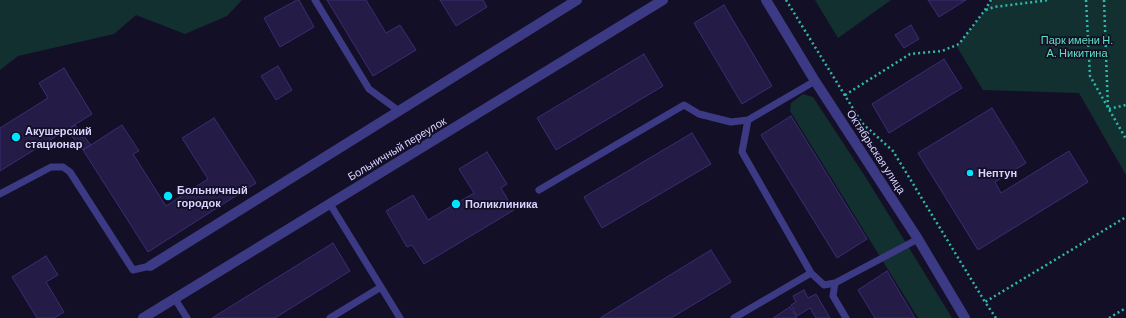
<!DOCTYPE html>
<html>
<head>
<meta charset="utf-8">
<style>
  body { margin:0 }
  canvas { display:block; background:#130f26 }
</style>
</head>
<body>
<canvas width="1126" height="318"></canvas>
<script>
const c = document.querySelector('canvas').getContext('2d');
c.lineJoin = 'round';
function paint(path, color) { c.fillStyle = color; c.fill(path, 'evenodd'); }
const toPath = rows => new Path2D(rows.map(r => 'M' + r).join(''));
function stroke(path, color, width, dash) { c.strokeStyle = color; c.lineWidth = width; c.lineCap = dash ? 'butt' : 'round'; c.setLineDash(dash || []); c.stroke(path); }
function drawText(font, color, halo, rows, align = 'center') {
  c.font = font + ' Barlow,sans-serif'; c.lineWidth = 3.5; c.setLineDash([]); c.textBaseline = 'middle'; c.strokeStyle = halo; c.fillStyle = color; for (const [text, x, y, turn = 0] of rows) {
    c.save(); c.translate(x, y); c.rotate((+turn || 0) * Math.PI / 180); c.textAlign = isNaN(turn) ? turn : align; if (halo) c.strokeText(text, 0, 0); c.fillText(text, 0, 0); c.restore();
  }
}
const green = toPath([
  [0,0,242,0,227,16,185,34,136,15,114,34,18,56,0,70],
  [815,0,891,0,838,38],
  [993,0,1126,0,1126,175,1079,93,983,90,957,47],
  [803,94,813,97,868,181,952,318,918,318,790,111,791,103]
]);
const building = toPath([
  [297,0,299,0,314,27,280,47,264,18,297,0],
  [327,0,366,0,386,33,400,25,416,50,373,76,327,0],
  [440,0,483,0,487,7,456,26,440,0],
  [928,0,966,0,939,17,928,0],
  [724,5,772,86,742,104,694,23,724,5],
  [911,25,919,39,904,48,895,35,911,25],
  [644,54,663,86,556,150,537,118,644,54],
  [944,59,962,88,889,133,872,104,944,59],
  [278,66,292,90,276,100,261,76,278,66],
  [64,68,92,114,0,171,0,128,48,98,39,83,64,68],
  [992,108,1026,163,995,182,1001,193,1069,151,1088,182,978,250,918,153,992,108],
  [791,116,867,239,837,258,761,135,791,116],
  [214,118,256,183,148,252,83,150,122,125,139,151,133,154,166,206,208,179,182,138,214,118],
  [75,125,91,145,83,150,67,130,75,125],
  [692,133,711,164,602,228,584,197,692,133],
  [487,152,507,184,501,188,514,210,424,264,412,245,407,247,386,211,413,195,428,220,474,193,459,169,487,152],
  [333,243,350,271,275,318,212,318,333,243],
  [711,250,731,282,671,318,600,318,711,250],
  [46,256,58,275,46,282,64,312,54,318,37,318,12,277,46,256],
  [887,271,915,318,875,318,858,290,887,271],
  [804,290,808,298,816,294,830,318,816,318,810,308,797,316,791,305,796,302,793,296,804,290],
  [790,307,797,318,773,318,790,307]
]);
const path = toPath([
  [786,0,862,123,893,151,985,302],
  [1086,0,1090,76,1126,139],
  [1104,0,1108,109,1126,105],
  [986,10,994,7,1050,0],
  [845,95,910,54,942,51,959,44,985,10,991,0],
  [996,318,985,302,1126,217],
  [1109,318,1126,308]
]);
const lane = toPath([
  [315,0,369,89,399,111],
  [748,120,742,152,811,273,824,285,835,283,918,239],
  [539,190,684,105,699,114,731,122,748,120,815,81],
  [0,194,51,167,63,167,70,172,133,270,150,266],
  [835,283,833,296,846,318],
  [381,287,400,318],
  [175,299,187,318],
  [330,318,381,287,330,204],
  [734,318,811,273]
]);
const street = toPath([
  [766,0,815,81,918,239,965,318],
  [150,266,577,0],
  [143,318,663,0]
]);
const markers = [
  [16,137,5,"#00e5ff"],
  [970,173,4,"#00e5ff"],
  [168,196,5,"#00e5ff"],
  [456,204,5,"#00e5ff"]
];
const parkNames = [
  ["Парк имени Н.",1077,40],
  ["А. Никитина",1077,53]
];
const poiNames = [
  ["Акушерский",25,131],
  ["стационар",25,144],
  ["Нептун",978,173],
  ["Больничный",177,190],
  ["городок",177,203],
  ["Поликлиника",465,204]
];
const streetNames = [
  ["Больничный переулок",397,149,-31],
  ["Октябрьская улица",876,152,57]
];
paint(green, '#12302f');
paint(building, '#241b47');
stroke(building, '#3b2d73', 1);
stroke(path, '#2fb8b0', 2.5, [2, 3]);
stroke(lane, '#3d3a85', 7);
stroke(street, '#3d3a85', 10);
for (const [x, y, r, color] of markers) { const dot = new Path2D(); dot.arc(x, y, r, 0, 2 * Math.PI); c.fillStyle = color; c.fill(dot); stroke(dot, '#130f26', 1.5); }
drawText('11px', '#5fe0c0', '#130f26', parkNames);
drawText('bold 11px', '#d9d4ff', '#130f26', poiNames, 'left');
drawText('11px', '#d9d4ff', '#130f26', streetNames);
</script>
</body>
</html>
